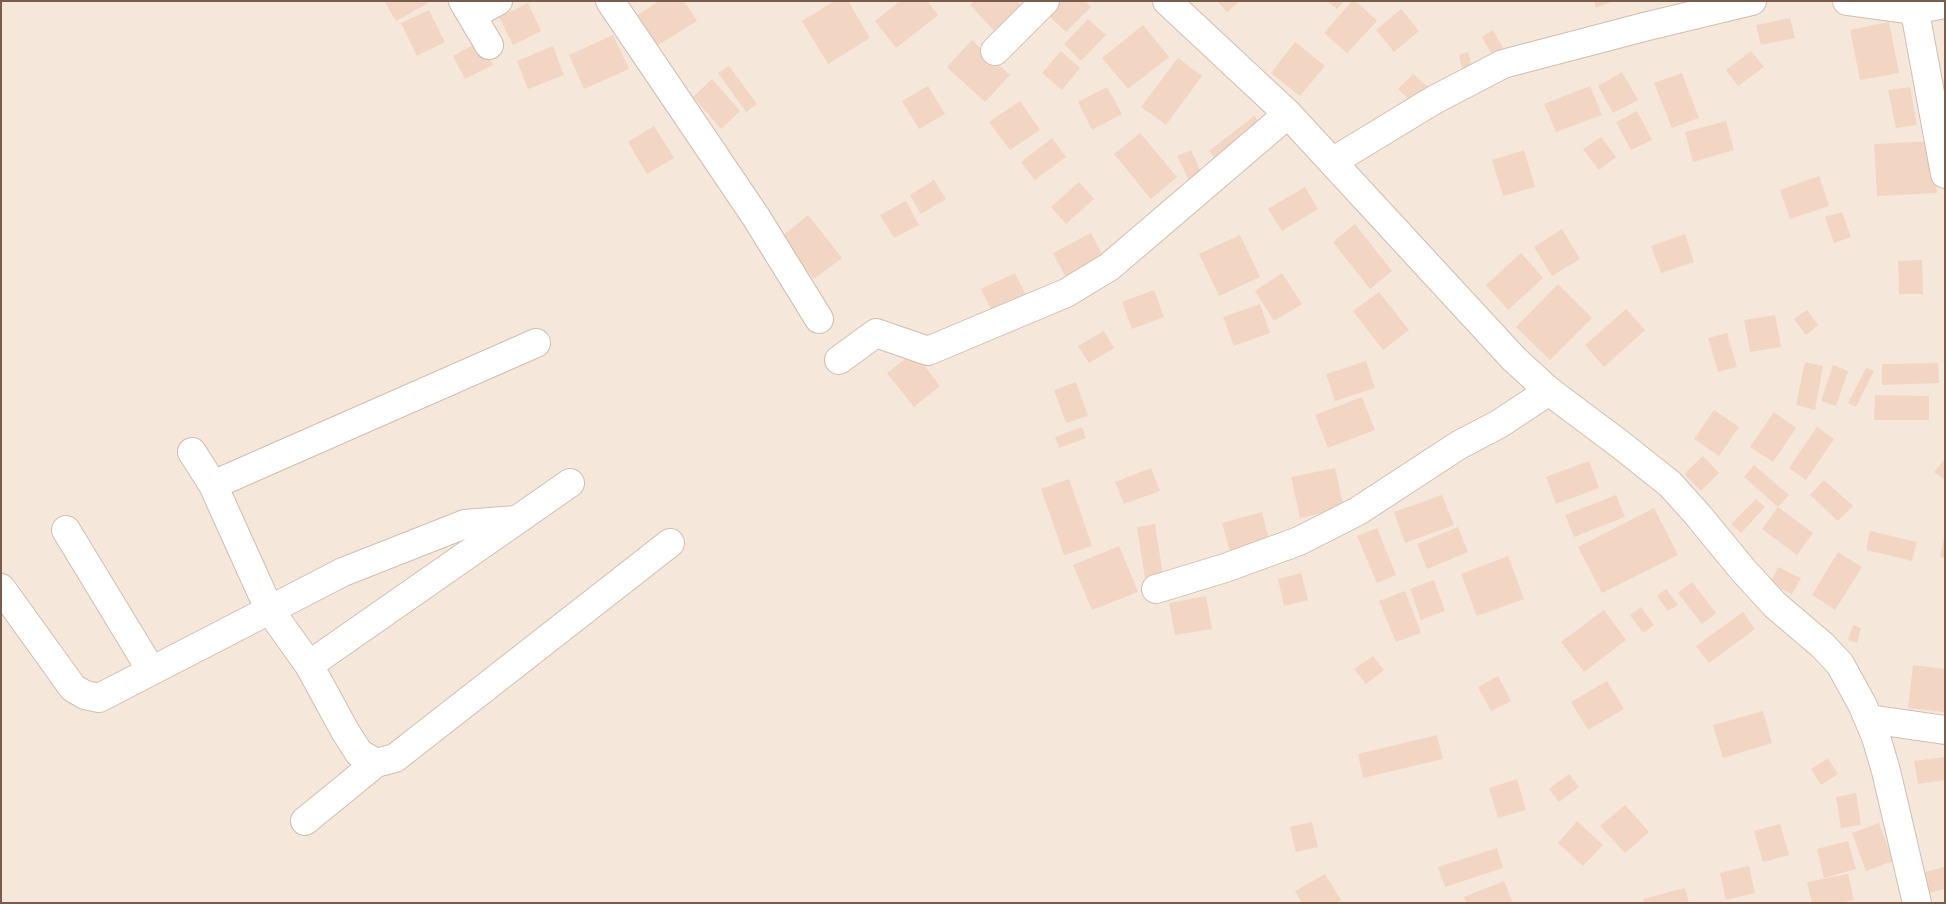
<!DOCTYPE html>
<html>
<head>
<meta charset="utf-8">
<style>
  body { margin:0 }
  #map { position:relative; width:1946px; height:904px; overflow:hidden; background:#fdf6ec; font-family:Arial,sans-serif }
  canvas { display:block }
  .frame { position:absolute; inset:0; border:2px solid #7a5c4d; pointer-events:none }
</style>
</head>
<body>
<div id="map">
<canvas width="1946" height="904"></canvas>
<div class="frame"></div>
</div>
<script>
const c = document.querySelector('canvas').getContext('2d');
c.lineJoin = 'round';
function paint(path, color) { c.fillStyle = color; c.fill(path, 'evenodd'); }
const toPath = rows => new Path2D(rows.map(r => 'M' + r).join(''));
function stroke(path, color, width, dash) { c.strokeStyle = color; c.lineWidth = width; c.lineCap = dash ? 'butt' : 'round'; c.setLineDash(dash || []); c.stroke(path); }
const residential = toPath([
  [1,1,1945,1,1945,903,1,903]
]);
const building = toPath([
  [384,1,427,1,428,3,396,21],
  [659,1,684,1,697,21,655,47,635,17],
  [835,1,848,1,870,38,828,64,802,21],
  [900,1,927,1,938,15,896,48,875,21],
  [974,1,1017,1,1026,11,999,36,970,5],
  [1059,1,1085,1,1091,7,1066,32,1047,14],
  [1217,1,1240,1,1227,12],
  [1327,1,1344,1,1337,9],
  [1352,1,1356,1,1377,21,1347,53,1324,33],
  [1594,1,1614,1,1596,8],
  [528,3,541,31,513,45,499,17],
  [1401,9,1419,31,1394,52,1376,30],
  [429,10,445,42,417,56,401,23],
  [1790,18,1795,38,1761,45,1756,25],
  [1088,19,1106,35,1081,61,1064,44],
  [1889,22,1899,73,1860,80,1850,30],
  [1143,25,1169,57,1128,89,1102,58],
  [1493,30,1503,48,1492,55,1482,37],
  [613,35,629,69,584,89,569,55],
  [972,40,1010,75,985,102,947,67],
  [480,41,493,65,465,79,453,56],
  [1295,42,1325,66,1300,96,1271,73],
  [553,46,564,75,528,89,517,61],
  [1061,51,1080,68,1062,90,1042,73],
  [1751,51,1764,67,1738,86,1726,70],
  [1468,52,1472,67,1462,69,1459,55],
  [1178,58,1202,76,1166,125,1141,107],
  [729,66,757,104,746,112,718,73],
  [1622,72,1638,100,1613,113,1598,86],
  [1682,73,1699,118,1672,128,1654,83],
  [1413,74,1428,87,1412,103,1398,89],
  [712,79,740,111,721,129,693,97],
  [928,86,945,114,919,129,902,101],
  [1590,86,1602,115,1556,132,1544,104],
  [1107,87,1122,114,1092,130,1078,102],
  [1910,87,1917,125,1896,128,1888,90],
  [1020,101,1040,130,1010,150,989,122],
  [1637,111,1652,140,1631,150,1616,122],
  [1254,116,1265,129,1219,163,1209,151],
  [1726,121,1734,150,1693,162,1685,132],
  [654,126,674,158,647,174,628,142],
  [1140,133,1177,177,1151,199,1114,154],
  [1601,137,1616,157,1599,170,1583,149],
  [1052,138,1066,157,1035,180,1021,162],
  [1934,141,1937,193,1877,196,1874,144],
  [1191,150,1204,178,1191,184,1177,156],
  [1524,150,1535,187,1503,196,1492,160],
  [1819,176,1829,206,1790,219,1780,190],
  [934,180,946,199,921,214,910,195],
  [1079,182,1094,199,1066,224,1051,207],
  [1305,187,1318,209,1282,231,1268,209],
  [906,201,919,225,894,238,880,215],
  [1842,212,1851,237,1834,243,1825,217],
  [808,215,842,258,814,279,780,238],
  [1355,224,1392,271,1370,289,1333,242],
  [1562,229,1580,259,1552,276,1534,247],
  [1091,233,1104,258,1066,278,1053,253],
  [1685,234,1694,262,1661,273,1651,246],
  [1240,235,1260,277,1219,296,1199,254],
  [1521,253,1543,278,1508,310,1486,285],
  [1922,260,1923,294,1899,294,1898,261],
  [1015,273,1028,299,994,316,981,289],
  [1282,273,1302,304,1274,321,1255,291],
  [1558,284,1592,318,1550,360,1516,327],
  [1154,290,1164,317,1132,329,1122,302],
  [1379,292,1409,330,1383,350,1353,311],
  [1260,304,1270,333,1234,346,1223,317],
  [1626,309,1645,330,1604,367,1585,345],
  [1807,310,1818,325,1806,335,1794,319],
  [1775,315,1781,347,1750,352,1744,320],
  [1104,331,1114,348,1089,363,1078,346],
  [1727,333,1737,367,1718,372,1708,338],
  [914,352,940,386,914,407,887,373],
  [1366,361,1375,388,1335,401,1326,374],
  [1805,362,1823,366,1815,410,1796,405],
  [1938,363,1939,383,1882,385,1882,364],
  [1833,365,1848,371,1836,406,1821,401],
  [1866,368,1874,371,1856,407,1848,403],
  [1076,382,1088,416,1066,423,1054,390],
  [1875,395,1929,396,1929,420,1874,420],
  [1362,397,1375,430,1328,448,1315,415],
  [1714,410,1739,427,1719,456,1694,439],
  [1774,412,1796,428,1773,462,1750,447],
  [1082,427,1086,438,1059,448,1055,437],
  [1817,427,1834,439,1806,480,1789,468],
  [1703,456,1719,473,1701,491,1684,474],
  [1945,459,1945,480,1934,472],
  [1589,461,1599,488,1556,504,1546,477],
  [1754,465,1789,495,1778,507,1813,533,1797,555,1762,529,1778,507,1744,477],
  [1151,468,1160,491,1124,504,1115,482],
  [1335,468,1344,508,1300,518,1291,477],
  [1069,479,1092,546,1064,555,1041,489],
  [1824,480,1853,506,1838,521,1810,495],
  [1442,495,1454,525,1405,543,1394,512],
  [1616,495,1625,517,1574,537,1565,515],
  [1756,499,1765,507,1741,533,1731,524],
  [1654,508,1678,555,1602,593,1578,547],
  [1262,512,1269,540,1230,551,1222,523],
  [1155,524,1163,575,1145,578,1137,527],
  [1458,527,1468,552,1427,569,1417,544],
  [1377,528,1396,575,1377,583,1357,536],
  [1870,531,1917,542,1912,561,1866,550],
  [1944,538,1945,539,1945,558,1940,557],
  [1119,546,1138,592,1092,610,1073,565],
  [1838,552,1862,567,1835,610,1812,595],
  [1508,556,1524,599,1477,616,1461,574],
  [1778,567,1801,578,1792,594,1770,584],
  [1301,573,1308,600,1284,606,1278,579],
  [1434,580,1445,611,1421,620,1410,589],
  [1692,582,1716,613,1702,624,1678,593],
  [1666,589,1678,605,1668,611,1657,596],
  [1405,591,1421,633,1396,642,1379,601],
  [1206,596,1212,629,1175,635,1169,603],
  [1641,607,1654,625,1643,633,1630,615],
  [1604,610,1626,640,1584,672,1561,642],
  [1743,612,1755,629,1709,663,1696,646],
  [1853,625,1861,628,1857,643,1848,640],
  [1373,656,1384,670,1366,684,1354,669],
  [1913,665,1945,669,1945,712,1908,708],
  [1498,676,1511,701,1491,711,1478,687],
  [1607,681,1624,709,1588,730,1571,702],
  [1763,711,1772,743,1723,758,1713,725],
  [1437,735,1443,759,1363,778,1358,754],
  [1945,757,1945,780,1918,784,1914,761],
  [1828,758,1838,774,1821,785,1811,769],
  [1569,774,1579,787,1559,802,1549,789],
  [1517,779,1526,810,1498,818,1489,788],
  [1856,793,1861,825,1841,828,1836,797],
  [1625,805,1649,832,1625,853,1600,826],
  [1577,821,1603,845,1583,866,1558,843],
  [1312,822,1318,847,1296,852,1290,827],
  [1879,823,1893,861,1866,871,1852,833],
  [1780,824,1789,855,1763,862,1754,831],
  [1848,841,1856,869,1824,878,1817,849],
  [1497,848,1503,868,1445,887,1438,867],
  [1749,866,1755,893,1726,900,1720,873],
  [1945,867,1945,889,1926,894,1921,873],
  [1325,874,1341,900,1336,903,1302,903,1295,891],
  [1848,874,1854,900,1840,903,1812,903,1807,882],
  [1504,881,1513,903,1467,903,1464,897],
  [1685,888,1689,903,1644,903,1643,899]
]);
const minor = toPath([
  [463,1,489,45],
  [610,1,756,217,819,319],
  [1167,1,1288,114,1514,359,1549,391,1621,445,1670,484,1697,514,1743,570,1775,605,1822,645,1840,664,1863,706,1876,737,1886,771,1917,903],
  [1847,1,1913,10,1945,4],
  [1913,1,1945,174],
  [472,15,498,1],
  [995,51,1045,1],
  [1332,162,1434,100,1503,64,1644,27,1752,1],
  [839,360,876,333,928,351,1066,293,1109,267,1288,114],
  [192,452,213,485,269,609,309,665,345,731,359,753,376,763,395,758,670,543],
  [213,485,536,343],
  [66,530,151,670],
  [1,588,73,688,85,695,99,698,343,572,465,524,516,520],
  [1156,589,1225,568,1299,541,1358,511,1459,445,1499,424,1549,391],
  [309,665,570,483],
  [1869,719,1945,730],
  [305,821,376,763]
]);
paint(residential, '#f5e8da');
paint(building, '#f3d5c3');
stroke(minor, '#d1beb0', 30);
stroke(minor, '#fff', 28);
</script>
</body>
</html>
